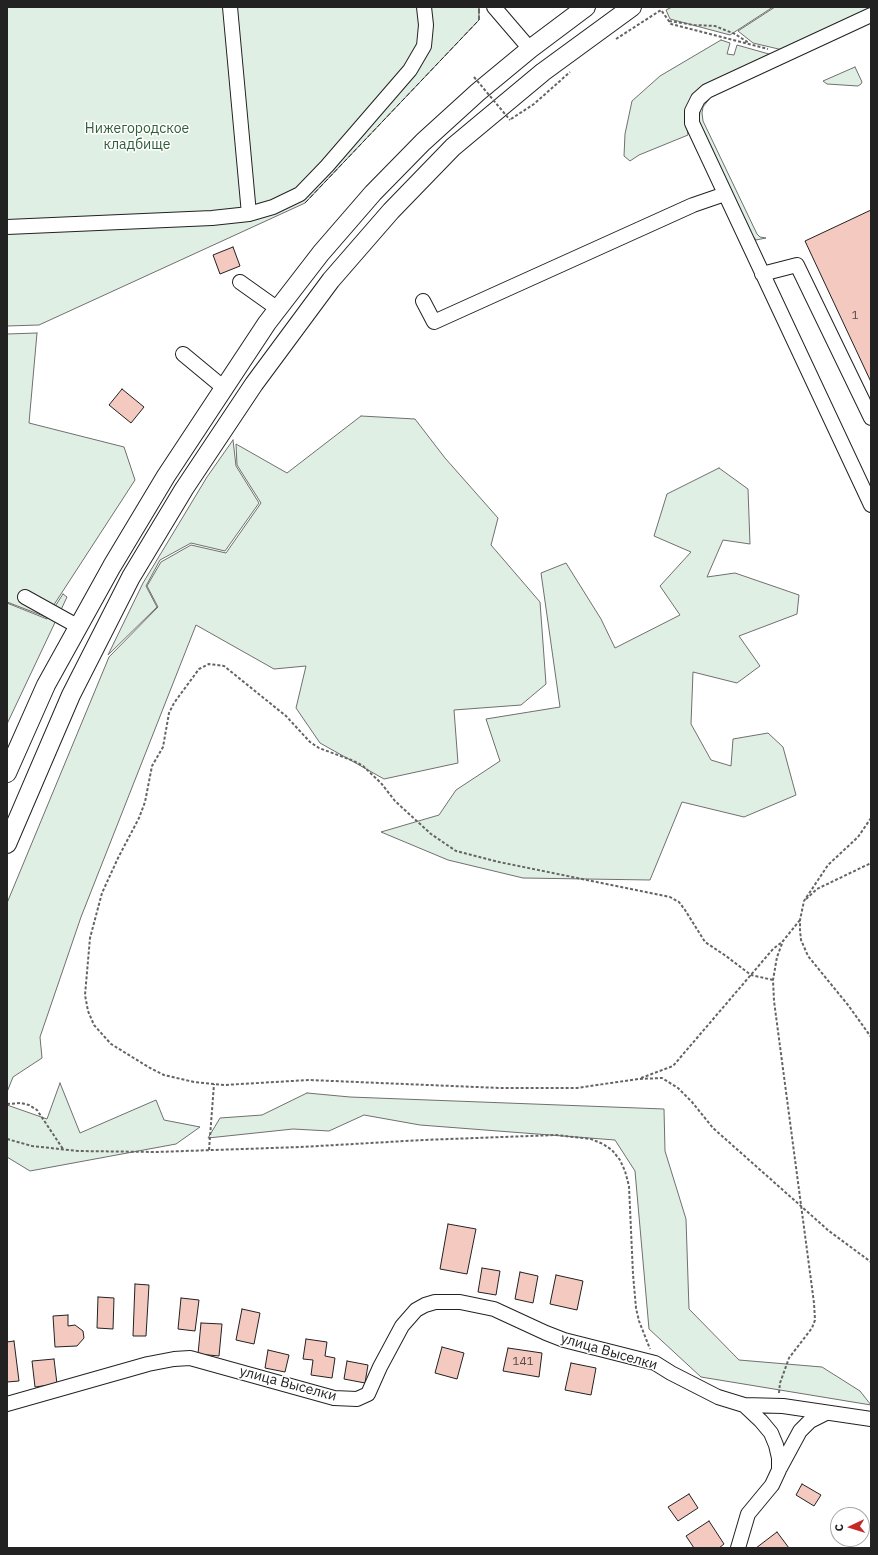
<!DOCTYPE html>
<html>
<head>
<meta charset="utf-8">
<style>
  body { margin:0 }
  #map { position:relative; width:878px; height:1555px; overflow:hidden; background:#fff; font-family:"IBM Plex Sans",sans-serif }
  canvas { display:block }
  .frame { position:absolute; inset:0; border:8px solid #222; pointer-events:none }
  .north { position:absolute; left:830px; top:1507px; width:40px; height:40px; box-sizing:border-box; background:#fff; border:1px solid #a7a7a7; border-radius:50%; rotate:266deg; font-size:11px; font-weight:700; line-height:16px; text-align:center; color:#222 }
  .north::after { content:''; display:block; margin:auto; width:14px; height:18px; background:#c62828; clip-path:polygon(50% 0,100% 100%,50% 72%,0 100%) }
</style>
</head>
<body>
<div id="map">
<canvas width="878" height="1555"></canvas>
<div class="frame"></div>
<div class="north">С</div>
</div>
<script>
const c = document.querySelector('canvas').getContext('2d');
c.lineJoin = 'round';
function paint(path, color) { c.fillStyle = color; c.fill(path, 'evenodd'); }
const toPath = rows => new Path2D(rows.map(r => 'M' + r).join(''));
function stroke(path, color, width, dash) { c.strokeStyle = color; c.lineWidth = width; c.lineCap = dash ? 'butt' : 'round'; c.setLineDash(dash || []); c.stroke(path); }
function drawText(font, color, halo, rows, align = 'center') {
  c.font = font + ' "IBM Plex Sans",sans-serif'; c.lineWidth = 3; c.setLineDash([]); c.textBaseline = 'middle'; c.strokeStyle = halo; c.fillStyle = color; for (const [text, x, y, turn = 0] of rows) {
    c.save(); c.translate(x, y); c.rotate((+turn || 0) * Math.PI / 180); c.textAlign = isNaN(turn) ? turn : align; if (halo) c.strokeText(text, 0, 0); c.fillText(text, 0, 0); c.restore();
  }
}
const green = toPath([
  [7,7,479,7,479,20,305,203,39,325,7,326,7,7],
  [672,7,773,7,730,35,670,19,666,10,672,7],
  [775,7,871,7,871,12,787,51,753,43,738,31,775,7],
  [721,40,730,43,727,54,734,55,737,45,776,56,704,89,686,121,688,135,639,155,630,161,624,156,625,134,632,101,660,76,721,40],
  [855,67,862,82,861,84,858,86,827,84,823,81,855,67],
  [710,98,703,107,702,113,703,121,757,234,760,237,766,238,756,240,752,235,699,123,700,110,703,103,710,98],
  [37,333,29,423,124,447,135,480,46,617,7,602,7,334,37,333],
  [361,416,415,419,445,458,498,518,491,545,540,602,546,684,521,705,454,710,458,763,384,779,320,743,296,708,306,666,274,669,196,625,81,917,40,1037,42,1058,13,1077,7,1092,7,903,109,657,158,607,147,586,161,562,191,545,226,553,261,503,237,465,236,444,287,473,361,416],
  [233,440,236,466,259,503,225,551,191,543,160,560,146,586,157,607,108,655,143,583,207,477,233,440],
  [719,468,748,489,750,544,723,540,707,577,735,573,799,595,797,614,739,636,760,666,737,683,693,672,691,724,711,760,731,766,733,739,768,733,783,747,796,795,744,817,682,802,650,880,523,878,448,860,381,832,439,815,456,790,500,761,486,719,560,707,541,573,566,563,601,619,615,648,680,615,660,586,691,552,654,536,667,494,719,468],
  [63,594,67,597,7,724,7,603,47,619,63,594],
  [60,1083,80,1133,156,1100,164,1120,200,1127,176,1144,30,1171,7,1157,7,1105,47,1119,60,1083],
  [307,1093,350,1097,664,1109,665,1151,686,1219,689,1309,739,1360,822,1367,860,1391,871,1405,701,1377,649,1329,635,1171,615,1140,420,1125,364,1115,329,1131,293,1129,208,1138,220,1118,262,1115,307,1093]
]);
const building = toPath([
  [871,210,871,382,805,241,871,210],
  [233,247,240,266,220,274,213,255,233,247],
  [122,389,144,407,131,423,109,405,122,389],
  [448,1224,476,1229,467,1274,440,1269,448,1224],
  [482,1268,500,1271,496,1295,478,1292,482,1268],
  [520,1272,538,1276,533,1303,515,1299,520,1272],
  [556,1275,583,1281,577,1310,550,1304,556,1275],
  [135,1284,149,1285,146,1336,133,1336,135,1284],
  [98,1297,114,1298,113,1329,97,1328,98,1297],
  [181,1298,199,1300,195,1331,178,1329,181,1298],
  [242,1309,260,1313,254,1344,236,1340,242,1309],
  [68,1315,68,1326,75,1325,83,1331,84,1338,77,1346,55,1347,53,1316,68,1315],
  [201,1323,222,1324,219,1356,198,1354,201,1323],
  [306,1339,327,1342,325,1356,335,1358,332,1378,311,1375,313,1360,303,1359,306,1339],
  [14,1341,19,1381,7,1382,7,1342,14,1341],
  [442,1347,464,1353,457,1379,435,1373,442,1347],
  [508,1348,542,1353,539,1377,503,1371,508,1348],
  [268,1350,289,1355,285,1372,265,1368,268,1350],
  [54,1359,57,1384,35,1387,32,1361,54,1359],
  [347,1361,368,1365,365,1383,344,1379,347,1361],
  [571,1363,596,1368,591,1395,565,1390,571,1363],
  [802,1484,821,1495,814,1506,796,1495,802,1484],
  [689,1494,698,1508,678,1521,668,1507,689,1494],
  [709,1521,724,1544,719,1548,694,1548,686,1536,709,1521],
  [777,1532,789,1548,756,1548,777,1532]
]);
const path = toPath([
  [669,21,694,25,715,26,735,34,749,43],
  [616,39,661,10,671,24,768,49],
  [511,119,534,104,570,72],
  [871,818,858,837,828,865,804,901,800,920,800,930,801,940,808,956,848,1005,871,1037],
  [806,899,817,889,871,863],
  [773,980,751,975,726,956,705,942,685,910,679,902,670,897,499,862,456,851,431,834,395,801,381,783,363,766,354,761,319,748,310,742,286,716,224,666,209,664,199,669,174,703,169,713,163,747,152,766,145,802,139,818,118,858,102,893,90,938,85,995,88,1011,94,1025,111,1044,150,1068,164,1075,194,1082,224,1085,309,1080,500,1088,577,1088,638,1079,662,1078,678,1088,692,1102,713,1128,829,1231,871,1262],
  [641,1078,673,1066,773,949,782,942],
  [7,1104,21,1103,29,1105,37,1110,63,1149],
  [7,1139,32,1146,78,1151,156,1152,301,1147,423,1140,556,1135,591,1139,603,1144,612,1150,620,1160,625,1171,629,1186,633,1274,636,1308,639,1321,650,1349],
  [209,1150,214,1084],
  [779,1393,780,1383,789,1358,812,1328,815,1320,814,1303,774,1001,773,980,777,957,783,941,800,920]
]);
const minor = toPath([
  [230,7,249,214],
  [494,7,530,49],
  [871,15,707,91,698,99,692,111,692,123,871,505],
  [7,227,212,218,249,214,273,207,300,194,327,166,410,70,424,46,426,25,424,7],
  [762,274,797,265,871,418],
  [240,282,278,309],
  [423,301,434,322,693,205,725,194],
  [183,354,224,388],
  [25,597,79,627],
  [7,1404,148,1364,174,1359,190,1358,334,1398,357,1399,368,1394,380,1367,402,1326,416,1310,425,1305,435,1302,460,1302,494,1309,546,1333,564,1340,655,1363,671,1373,718,1397,744,1405,783,1406,871,1419],
  [780,1468,800,1431,810,1421,826,1413],
  [738,1548,748,1514,772,1485,779,1470,779,1458,776,1445,771,1433,761,1421,744,1405]
]);
const major = toPath([
  [7,773,46,685,112,566,166,476,267,323,321,253,373,193,423,142,478,92,530,49,586,7],
  [7,844,71,695,131,577,184,489,254,384,331,280,391,211,453,147,543,72,632,7]
]);
const pathBridge = toPath([
  [474,77,510,120]
]);
const fence = toPath([
  [305,203,479,20,479,7]
]);
const numberNames = [
  ["1",855,316],
  ["141",523,1362]
];
const parkNames = [
  ["Нижегородское",137,129],
  ["кладбище",137,145]
];
const streetNames = [
  ["улица Выселки",609,1352,16],
  ["улица Выселки",288,1384,15]
];
paint(green, '#e0efe3');
stroke(green, '#6f6f6f', 1);
paint(building, '#f3c9c0');
stroke(building, '#222', 1);
stroke(minor, '#222', 16);
stroke(major, '#222', 20);
stroke(path, '#646464', 2, [3, 2]);
stroke(minor, '#fff', 14);
stroke(major, '#fff', 18);
stroke(pathBridge, '#646464', 2, [3, 2]);
stroke(fence, '#222', 1, [5, 2]);
drawText('12px', '#564c4a', null, numberNames);
drawText('14px', '#2f5e38', '#fff', parkNames);
drawText('14px', '#222', '#fff', streetNames);
</script>
</body>
</html>
